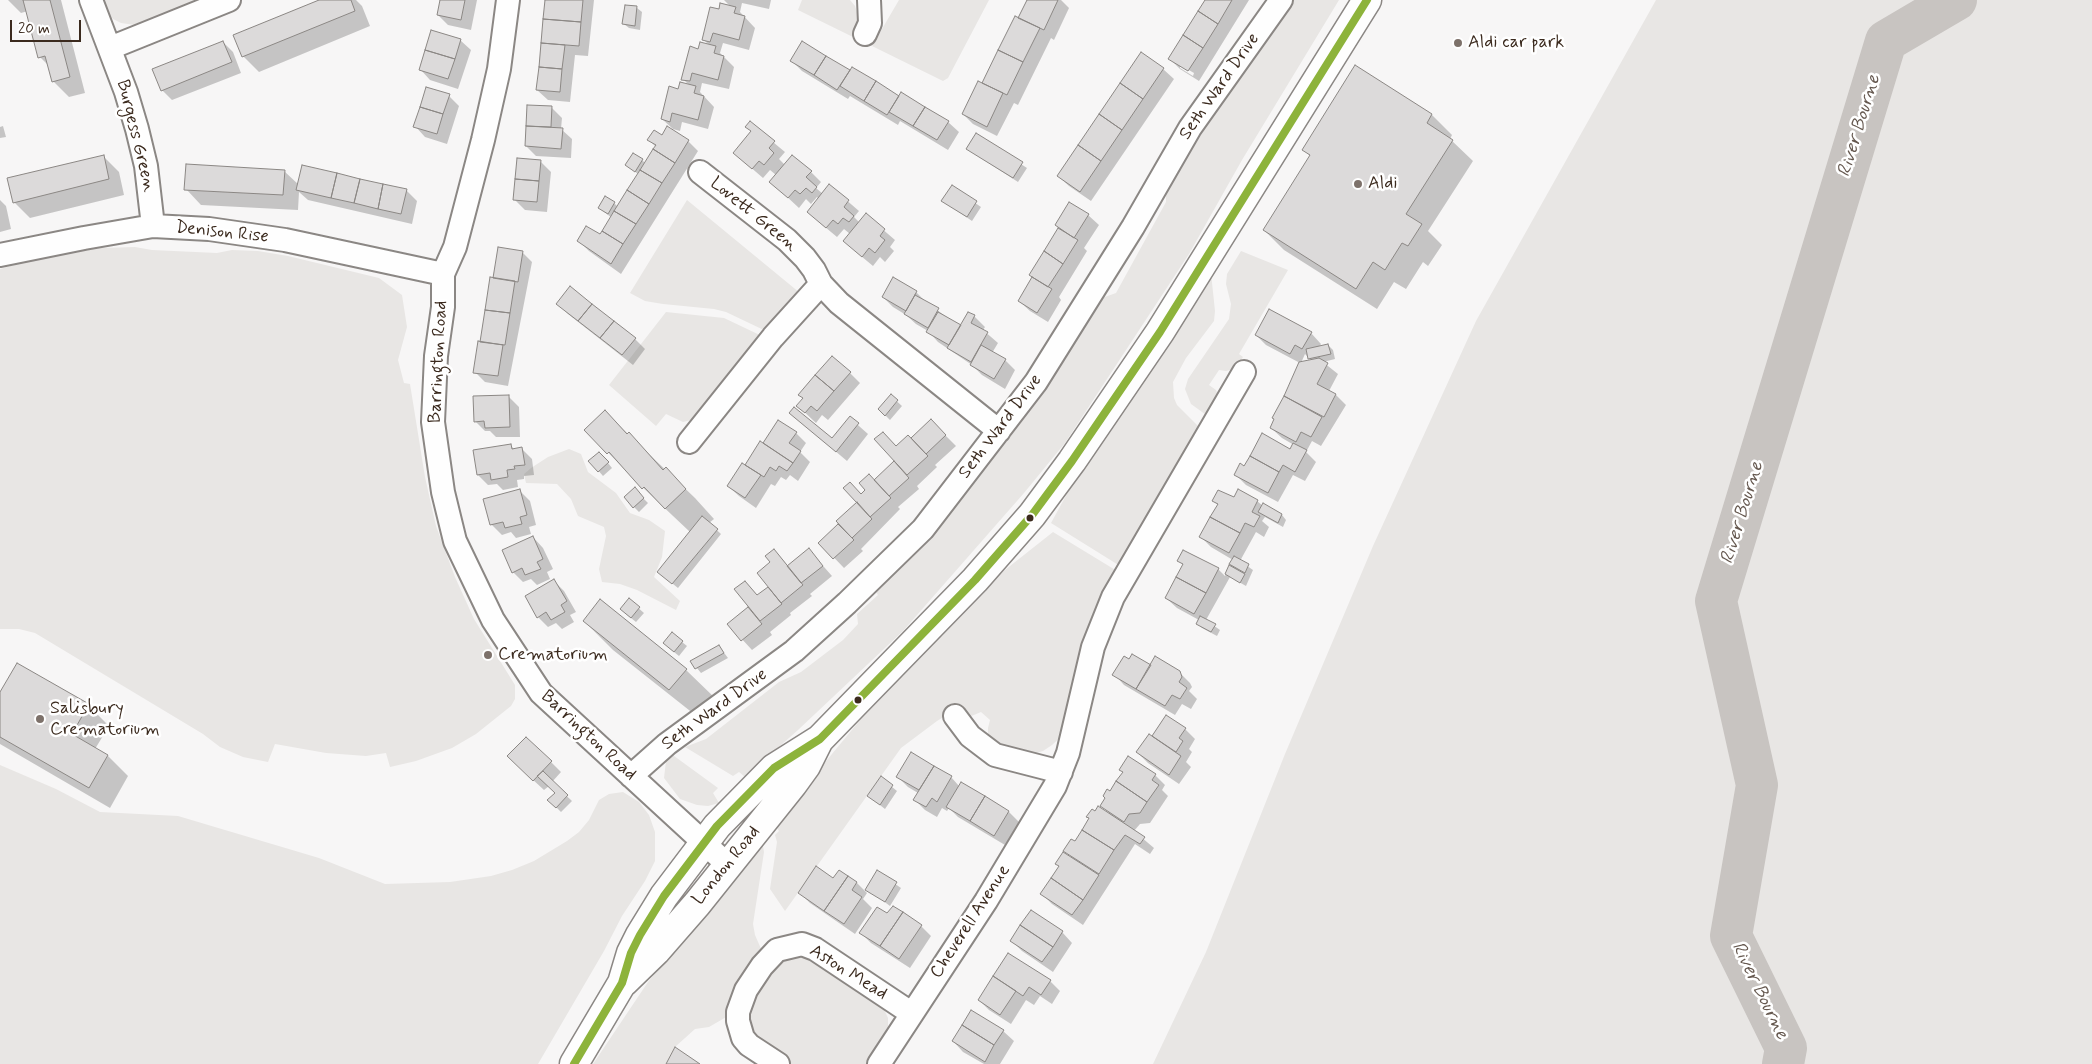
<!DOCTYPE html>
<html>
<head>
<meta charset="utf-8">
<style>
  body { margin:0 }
  #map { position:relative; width:2092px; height:1064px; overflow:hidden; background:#f7f6f6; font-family:Mynerve,sans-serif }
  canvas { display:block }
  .scale { position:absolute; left:10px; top:20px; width:71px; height:22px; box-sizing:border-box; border:2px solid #3b2a1e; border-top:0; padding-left:6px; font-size:15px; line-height:18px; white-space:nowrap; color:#3b2a1e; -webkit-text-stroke:4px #fff; paint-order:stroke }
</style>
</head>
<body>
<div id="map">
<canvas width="2092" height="1064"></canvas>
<div class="scale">20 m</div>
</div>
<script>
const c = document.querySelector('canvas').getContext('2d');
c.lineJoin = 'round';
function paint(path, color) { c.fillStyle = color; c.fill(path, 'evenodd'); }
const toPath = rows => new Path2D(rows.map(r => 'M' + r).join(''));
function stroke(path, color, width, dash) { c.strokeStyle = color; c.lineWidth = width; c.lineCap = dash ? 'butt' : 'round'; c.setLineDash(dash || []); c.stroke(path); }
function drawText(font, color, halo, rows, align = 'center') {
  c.font = font + ' Mynerve,sans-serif'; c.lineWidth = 5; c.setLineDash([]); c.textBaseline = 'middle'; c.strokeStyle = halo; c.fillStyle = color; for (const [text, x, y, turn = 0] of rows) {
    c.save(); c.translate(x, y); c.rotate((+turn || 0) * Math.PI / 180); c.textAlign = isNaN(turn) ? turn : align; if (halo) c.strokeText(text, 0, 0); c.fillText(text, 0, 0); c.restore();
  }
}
const green = toPath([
  [98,0,201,0,143,24,135,25,121,23,113,19,106,13],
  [802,0,850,0,855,6,859,18,859,26,853,37,798,10],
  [899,0,989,0,948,78,943,81,872,46],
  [1290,0,1339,0,1242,160,1189,254,1065,443,1024,493,903,631,798,730,745,777,739,772,733,776,685,747,706,739,779,682,801,672,843,640,858,624,857,614,878,595,873,588,1099,299,1116,293,1166,202,1166,184,1200,129],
  [1656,0,2092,0,2092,1064,1153,1064,1206,952,1285,754,1373,546,1476,321],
  [687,200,800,293,768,332,726,312,714,309,663,304,645,301,630,293],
  [135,247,152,250,217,253,232,250,258,251,288,256,379,278,402,295,407,327,398,360,404,383,410,384,425,477,436,526,455,577,474,619,515,685,515,699,511,706,476,734,452,748,416,761,390,767,386,753,366,756,326,753,275,744,268,762,243,757,220,747,203,734,35,633,19,629,0,629,0,269,70,249],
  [1241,251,1288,270,1239,354,1243,357,1238,365,1234,369,1226,371,1219,370,1209,385,1216,390,1218,395,1209,417,1191,404,1185,389,1188,379,1229,319,1231,304,1226,284,1227,274],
  [1211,273,1215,311,1214,321,1186,358,1173,382,1174,398,1177,405,1201,429,1120,566,1051,523,1074,481,1129,402],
  [666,312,724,318,764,337,695,419,683,422,666,414,656,426,609,385],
  [569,449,581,454,588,472,616,493,630,513,649,520,665,531,662,557,654,577,680,601,676,610,637,590,620,584,602,582,599,569,606,536,604,527,578,516,571,499,557,484,526,483,524,474,531,468,548,457],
  [1053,532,1117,571,1064,734,1052,745,1043,751,1023,757,988,739,988,728,990,720,981,712,969,717,958,708,937,721,901,748,785,911,770,889,777,842,775,835,779,831,774,824,880,696,986,585],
  [670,753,718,788,713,793,719,803,708,806,697,805,680,799,664,778,666,761],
  [0,765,56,789,100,812,178,816,319,858,385,884,450,882,491,876,512,870,534,861,567,841,579,832,589,820,599,800,609,794,623,792,639,802,649,815,655,832,655,861,645,881,622,916,604,951,538,1064,0,1064],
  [760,843,763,846,764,852,753,924,755,935,762,951,731,997,728,1016,709,1027,695,1029,675,1047,666,1064,593,1064,648,982],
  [800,956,814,960,882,1005,888,1018,888,1034,870,1064,791,1064,753,1038,746,1012,776,962]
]);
const shadow = toPath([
  [8,0,61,0,85,93,69,97,53,81,50,67,40,57,28,11,21,13],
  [323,0,356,0,362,6,370,26,259,72,243,56],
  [441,0,477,0,471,30,448,25,438,15],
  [546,0,594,0,588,56,575,55,570,102,548,100,537,90],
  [724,0,771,0,769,9,742,3,740,12,755,28,749,50,723,43,720,53,734,67,729,89,702,83,700,92,714,107,708,129,682,122,680,131,673,129,662,119,679,90,690,86,683,79,699,50,710,46,703,39,720,11,731,7],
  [1028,0,1061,0,1069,8,1054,40,1051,38,1018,105,1014,103,997,136,973,124,963,114,982,85],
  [1207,0,1249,0,1199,81,1180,69,1170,59],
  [1180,65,1194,73,1193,76,1180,68],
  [626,7,637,8,642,12,640,30,629,28,624,24],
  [460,40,471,50,458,89,430,80,420,69],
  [223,42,233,52,241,73,172,100,162,90],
  [803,43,850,72,948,122,959,132,948,150,900,121,898,125,850,96,848,99,802,71,792,61],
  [1356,67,1432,115,1452,135,1450,139,1473,161,1428,231,1442,245,1428,266,1423,262,1406,289,1394,282,1377,309,1284,250,1264,230,1311,157,1303,149],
  [1163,69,1174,79,1091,201,1069,186,1058,176],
  [449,96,459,106,447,144,425,137,415,126],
  [528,106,551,107,562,118,561,129,572,139,571,158,536,156,526,146],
  [750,123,785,152,779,159,785,165,811,172,821,182,816,188,823,194,830,186,859,211,854,217,860,223,866,215,895,240,890,247,894,251,885,262,880,257,873,266,855,251,850,234,844,229,837,237,819,222,808,212,819,199,817,197,811,204,806,199,799,208,771,182,776,175,770,170,763,178,734,153,752,132],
  [3,126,6,137,0,138,0,127],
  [976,135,1027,168,1018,182,967,149],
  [662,137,688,141,698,151,621,274,589,251,579,241,600,236,612,218,599,208,614,203,618,207,639,175,627,165,642,160,646,164,656,147,649,140],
  [103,156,119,172,124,195,30,218,14,202],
  [540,161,551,172,547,212,525,210,514,199],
  [284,171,299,185,406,190,417,201,412,224,308,200,299,192,298,210,201,205,186,189],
  [952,187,981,207,972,221,943,201],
  [0,200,6,206,11,229,0,232],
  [1088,215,1099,225,1084,248,1087,251,1059,297,1061,300,1048,322,1030,311,1019,301,1033,278,1030,275,1059,228,1056,225],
  [522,252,532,262,508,386,485,382,475,372,494,279],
  [893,279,916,292,927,303,961,327,969,314,974,316,985,327,983,330,998,343,992,353,1005,360,1015,370,1005,389,982,375,972,365,938,342,928,331,916,324,906,315,893,307,883,297],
  [558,304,635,339,645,349,633,365,568,314],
  [1311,333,1321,344,1319,347,1328,345,1333,350,1335,359,1323,362,1338,374,1329,391,1336,395,1346,405,1321,446,1312,441,1306,452,1316,462,1305,481,1293,475,1278,502,1246,485,1236,475,1245,467,1290,450,1294,445,1282,438,1271,428,1276,420,1273,418,1294,379,1300,363,1266,345,1256,335],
  [1305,354,1312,361,1301,363],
  [850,373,860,383,828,420,822,415,816,423,798,406],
  [508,396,519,407,520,437,496,437,490,431,485,431,475,421],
  [891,396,902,406,890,420,884,414],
  [605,412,695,498,714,519,709,523,721,534,678,588,663,576,690,532,637,482,586,430],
  [790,413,832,440,850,418,868,434,847,461],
  [778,421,796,433,806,443,800,452,810,462,798,481,790,475,786,480,781,477,775,486,771,484,756,508,739,496,728,486,763,445],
  [931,421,956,446,935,465,937,467,917,486,919,489,898,507,900,509,861,549,863,551,844,568,820,543,840,524,874,482,896,461,897,448,911,439],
  [510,445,515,450,522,449,532,459,534,475,524,476,524,479,517,480,518,487,503,490,497,484,488,485,478,475],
  [604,458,612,468,603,476,590,461],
  [520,491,530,501,536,525,529,527,531,534,516,538,511,532,502,535,491,524],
  [639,494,648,503,639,512,634,507],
  [1234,498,1257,501,1263,506,1282,515,1286,520,1283,527,1265,517,1262,521,1269,527,1264,537,1256,532,1240,561,1253,570,1246,586,1230,577,1206,620,1220,630,1217,636,1202,628,1197,624,1199,620,1177,608,1166,598,1184,566,1179,561,1191,554,1218,569,1225,576,1233,560,1211,547,1201,537,1218,505,1213,501],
  [533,537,543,548,553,569,547,572,550,579,537,585,531,579,523,582,513,572],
  [774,550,788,566,809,550,832,576,810,594,812,596,790,613,791,615,770,632,772,635,752,650,728,624,750,607,745,582,758,596,770,587],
  [554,581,564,591,576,612,570,615,574,622,562,629,556,623,548,627,538,617],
  [629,600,644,613,636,622,626,614],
  [584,621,686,670,715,698,699,718,613,650],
  [682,642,687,646,679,656,669,648],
  [719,646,728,658,701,673,692,662],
  [17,665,88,705,109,726,95,749,108,756,128,776,110,808,0,744,0,695],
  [1151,666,1179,672,1190,683,1192,687,1189,691,1197,699,1191,709,1182,704,1175,715,1124,685,1114,674],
  [1167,717,1185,729,1195,739,1189,749,1192,752,1186,762,1191,767,1179,784,1148,763,1137,752,1153,738],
  [912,754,951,777,959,786,1009,812,1019,822,1005,845,958,817,949,808,947,811,942,808,937,817,925,810,915,800,918,793,908,787,898,777],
  [551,762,561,772,552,782,572,801,561,812,549,800,556,793,549,786,544,790,519,767],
  [1120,770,1155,775,1165,785,1162,790,1168,796,1150,823,1140,824,1134,831,1154,848,1150,854,1135,844,1083,925,1052,904,1042,894,1072,857,1065,851,1075,843,1095,812,1109,813,1102,806,1124,773],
  [881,778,897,791,885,809,868,796],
  [839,871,857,883,867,893,863,899,872,908,855,934,810,903,800,893,833,880],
  [878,872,901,888,890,906,867,889],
  [888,915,921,926,931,936,910,968,871,943,861,933],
  [1062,932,1072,943,1053,972,1022,951,1012,941],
  [1050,981,1060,991,1052,1004,1040,996,1034,1005,1026,1000,1011,1024,989,1010,979,1000],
  [1003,1031,1014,1041,1000,1064,984,1064,963,1052,953,1041]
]);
const river = toPath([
  [1783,1064,1786,1048,1731,936,1757,785,1716,601,1886,41,1956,0]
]);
const building = toPath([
  [23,0,50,0,70,77,52,82,45,56,38,58,23,0],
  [319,0,351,0,355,11,242,57,233,35,319,0],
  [440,0,465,0,461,20,437,15,440,0],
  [545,0,583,0,581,22,543,19,545,0],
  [1027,0,1058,0,1044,30,1018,18,1027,0],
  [1205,0,1232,0,1218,24,1198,11,1205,0],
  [720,3,736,7,734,13,745,16,739,40,713,33,710,42,702,40,710,7,719,9,720,3],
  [625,5,637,6,635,26,622,24,625,5],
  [1198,11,1218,24,1203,48,1183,35,1198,11],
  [1015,16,1040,28,1023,62,998,50,1015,16],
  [543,19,581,22,579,46,541,43,543,19],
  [431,30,461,39,455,59,425,50,431,30],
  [1183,35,1203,48,1188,71,1168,59,1183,35],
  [223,41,232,62,161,91,152,69,223,41],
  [802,41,826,56,814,75,790,61,802,41],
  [700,42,716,46,714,53,724,56,718,80,692,73,690,81,681,80,690,46,698,49,700,42],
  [541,43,565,45,562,69,539,67,541,43],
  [425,50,455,59,448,79,419,70,425,50],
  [998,50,1023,62,1007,95,982,83,998,50],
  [1141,52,1164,68,1143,99,1120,83,1141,52],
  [826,56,850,70,837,90,814,75,826,56],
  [1355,65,1432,114,1427,123,1453,140,1406,214,1422,224,1408,246,1402,243,1385,270,1373,262,1356,289,1263,230,1310,155,1302,150,1355,65],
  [539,67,562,69,560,92,536,90,539,67],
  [852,67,876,81,864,101,840,86,852,67],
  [876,81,899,96,887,115,864,101,876,81],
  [978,81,1003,93,987,127,962,114,978,81],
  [680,82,696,86,694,93,704,96,698,120,672,113,670,122,661,119,669,86,678,89,680,82],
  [1120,83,1143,99,1122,130,1099,114,1120,83],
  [426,87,450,94,443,114,420,107,426,87],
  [901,92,925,107,913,126,889,112,901,92],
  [527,105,552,106,551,127,526,126,527,105],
  [420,107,443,114,437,134,413,127,420,107],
  [925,107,949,121,937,140,913,126,925,107],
  [1099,114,1122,130,1101,161,1078,145,1099,114],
  [750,121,775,141,769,148,774,153,764,165,759,161,752,169,733,153,751,131,745,127,750,121],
  [526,126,563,128,561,149,525,146,526,126],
  [667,126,689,140,675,163,653,149,656,145,647,140,654,130,662,135,667,126],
  [976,133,1023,162,1013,178,966,149,976,133],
  [1078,145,1101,161,1080,192,1057,176,1078,145],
  [653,149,675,163,662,183,640,170,653,149],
  [633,153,643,159,635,172,625,165,633,153],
  [104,155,109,179,13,203,7,178,104,155],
  [792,155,812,171,806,177,817,187,812,193,806,188,800,194,795,190,788,198,769,182,792,155],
  [517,158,541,160,539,181,515,179,517,158],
  [186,164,285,170,283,195,184,190,186,164],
  [302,165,337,173,331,198,296,190,302,165],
  [640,170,662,183,649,204,627,190,640,170],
  [337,173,360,179,354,203,331,198,337,173],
  [360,179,383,184,378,209,354,203,360,179],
  [515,179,539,181,537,202,513,200,515,179],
  [383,184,407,189,401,214,378,209,383,184],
  [829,184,849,200,844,207,854,216,849,222,843,218,838,224,833,220,826,228,807,212,829,184],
  [952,185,977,201,967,217,941,201,952,185],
  [627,190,649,204,636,224,614,211,627,190],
  [605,196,615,202,608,214,598,208,605,196],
  [1069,202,1089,214,1074,238,1055,225,1069,202],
  [614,211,636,224,623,244,602,231,614,211],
  [866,213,885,229,880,236,885,240,875,253,869,248,862,257,843,241,866,213],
  [586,226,600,234,602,231,623,244,611,264,577,241,586,226],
  [1058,228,1078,240,1063,264,1044,251,1058,228],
  [498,247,523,251,518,282,493,278,498,247],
  [1044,251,1063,264,1048,287,1029,275,1044,251],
  [490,277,515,281,510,313,485,310,490,277],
  [893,277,917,291,906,311,882,297,893,277],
  [1032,277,1052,289,1037,313,1018,301,1032,277],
  [570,286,592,304,578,321,556,304,570,286],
  [915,295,939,308,928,328,904,314,915,295],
  [592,304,614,321,600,338,578,321,592,304],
  [1269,309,1312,332,1302,349,1295,345,1290,354,1255,335,1269,309],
  [485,310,510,313,505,345,480,342,485,310],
  [938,312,961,325,949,345,926,332,938,312],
  [968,312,975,315,971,323,988,332,971,362,947,348,968,312],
  [614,321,636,338,622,355,600,338,614,321],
  [478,341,503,345,498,376,473,373,478,341],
  [1328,344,1331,354,1308,359,1306,349,1328,344],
  [981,345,1006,359,994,379,970,365,981,345],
  [832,356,851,372,834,391,815,375,832,356],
  [1319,358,1328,363,1317,384,1336,394,1324,417,1284,396,1299,362,1319,358],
  [815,375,834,391,817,411,811,406,805,413,796,406,803,398,798,395,815,375],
  [891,394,898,400,885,416,878,409,891,394],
  [509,395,510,427,485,428,484,421,474,422,473,396,509,395],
  [1284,396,1322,417,1311,437,1301,432,1296,442,1270,428,1274,419,1272,418,1284,396],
  [794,407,832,438,850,416,859,423,836,452,789,413,794,407],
  [605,410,627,434,629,432,663,470,666,467,686,489,665,509,644,487,642,489,609,452,607,454,584,430,605,410],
  [931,419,946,435,926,454,911,438,931,419],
  [778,420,797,432,789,443,801,451,793,463,763,443,778,420],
  [883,432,896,446,908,435,928,456,907,475,874,439,883,432],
  [1262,433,1290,449,1293,443,1307,450,1295,472,1283,465,1279,472,1250,456,1262,433],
  [760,441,793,463,787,471,779,466,776,471,770,467,764,477,745,465,760,441],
  [511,444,512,449,522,447,525,465,514,466,515,469,507,470,508,477,491,480,490,473,477,475,473,450,511,444],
  [599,452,609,462,598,472,588,461,599,452],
  [1250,456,1279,472,1268,493,1234,475,1240,463,1244,466,1250,456],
  [894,461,909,478,889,496,874,480,894,461],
  [742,463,761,475,745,498,727,486,742,463],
  [869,474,891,498,870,517,843,488,850,482,861,494,865,490,859,483,869,474],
  [635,487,644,498,633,508,624,497,635,487],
  [520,489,527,515,520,517,522,524,505,528,503,522,490,525,483,499,520,489],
  [1238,489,1258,500,1252,512,1260,516,1254,527,1245,523,1240,533,1210,517,1218,504,1212,501,1218,490,1234,497,1238,489],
  [857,502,872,519,852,538,836,521,857,502],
  [1263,503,1282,514,1278,523,1258,512,1263,503],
  [702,516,718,529,672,584,657,572,702,516],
  [1210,517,1240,533,1229,553,1199,537,1210,517],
  [838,524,854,540,833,559,818,543,838,524],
  [533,536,543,559,537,562,541,569,525,575,522,568,512,573,502,550,533,536],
  [809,548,823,566,801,583,787,566,809,548],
  [774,549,803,585,781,603,757,573,770,562,765,556,774,549],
  [1183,550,1219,568,1206,593,1176,577,1183,564,1177,561,1183,550],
  [1234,556,1249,564,1245,573,1229,564,1234,556],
  [1229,565,1245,574,1240,583,1225,574,1229,565],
  [1176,577,1206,593,1194,614,1165,598,1176,577],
  [554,579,567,601,561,605,565,612,551,620,546,612,537,618,525,596,554,579],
  [745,581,757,595,768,587,782,604,760,621,734,589,745,581],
  [629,598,640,607,631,618,620,609,629,598],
  [600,599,687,669,669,690,583,621,600,599],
  [748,607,762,624,741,641,727,624,748,607],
  [1200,616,1216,624,1211,632,1196,624,1200,616],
  [672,632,683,641,674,652,663,643,672,632],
  [719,645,724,653,695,669,690,661,719,645],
  [1132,654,1151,665,1136,689,1112,675,1124,656,1129,659,1132,654],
  [1155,656,1180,671,1182,677,1179,682,1187,688,1180,699,1172,695,1165,706,1136,689,1155,656],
  [17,663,89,704,72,734,108,755,89,788,0,737,0,692,17,663],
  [1166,715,1186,728,1179,738,1183,741,1176,752,1152,736,1166,715],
  [1149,734,1181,756,1169,775,1136,752,1149,734],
  [526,737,552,761,533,781,507,756,526,737],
  [911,752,934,766,919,790,896,777,911,752],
  [1128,756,1156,774,1152,780,1159,785,1147,802,1116,781,1123,772,1119,770,1128,756],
  [934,766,952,776,937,802,932,798,926,807,913,800,934,766],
  [543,771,568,795,556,808,547,800,555,793,537,776,543,771],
  [881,776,893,785,880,805,867,796,881,776],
  [1116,781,1147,802,1140,813,1129,814,1124,822,1100,806,1105,798,1103,796,1107,789,1110,791,1116,781],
  [961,782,985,796,970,821,946,807,961,782],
  [985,796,1009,811,994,836,970,821,985,796],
  [1098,806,1145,837,1140,844,1125,835,1114,850,1082,830,1089,818,1086,817,1092,809,1095,811,1098,806],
  [1082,830,1114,850,1099,874,1063,851,1071,839,1075,841,1082,830],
  [1063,852,1099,875,1083,900,1051,878,1059,866,1055,864,1063,852],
  [816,866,833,878,839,870,848,876,824,911,798,893,816,866],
  [877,870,897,882,885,902,865,890,877,870],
  [848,876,857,882,852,890,862,897,844,924,824,911,848,876],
  [1051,878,1083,900,1072,915,1040,894,1051,878],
  [893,906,903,912,880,946,859,933,877,907,887,913,893,906],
  [1031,910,1063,931,1053,947,1020,925,1031,910],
  [903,912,922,925,899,959,880,946,903,912],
  [1020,925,1053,947,1042,962,1010,941,1020,925],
  [1008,953,1051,980,1041,995,1029,987,1023,996,993,976,1008,953],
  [993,976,1016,991,1000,1015,978,1000,993,976],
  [971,1010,1004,1030,994,1045,962,1025,971,1010],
  [962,1025,994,1045,985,1062,952,1041,962,1025],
  [675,1047,700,1064,666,1064,675,1047]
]);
const minor = toPath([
  [91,0,126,92,137,129,146,166,153,226],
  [508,0,499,69,483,140,455,247,443,274,443,307,436,356,433,422,443,492,455,541,493,620,541,693,728,865],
  [865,34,870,23,869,0],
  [110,48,229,0],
  [700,172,787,240,805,258,814,270,821,284,839,303,999,431],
  [0,255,84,238,153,226,209,229,285,240,443,274],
  [689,442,773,337,821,284],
  [955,716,970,736,995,755,1061,772],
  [631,776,667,744,794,651,847,603,923,529,1036,382,1133,227,1190,128,1281,0],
  [778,1064,749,1045,743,1038,738,1021,738,1012,746,990,762,966,777,950,802,944,815,949,911,1013],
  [879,1064,986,901,1055,786,1068,753,1093,647,1113,597,1244,372]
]);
const trunk = toPath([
  [624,982,656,951,697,904,793,784,806,766,818,742],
  [574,1064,622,983,631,953,640,935,664,896,717,826,774,768,820,739,975,580,1032,515,1072,461,1160,332,1367,0]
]);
const bus1 = toPath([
  [574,1064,622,983,631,953,640,935,664,896,717,826,774,768,820,739,975,580,1032,515,1072,461,1160,332,1367,0]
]);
const markers = [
  [1458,43,5,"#7d716a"],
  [1358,184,5,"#7d716a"],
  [1030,518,4.5,"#3b2a1e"],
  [488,655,5,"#7d716a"],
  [858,700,4.5,"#3b2a1e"],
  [40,719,5,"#7d716a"]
];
const poiNames = [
  ["Aldi car park",1468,43],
  ["Aldi",1368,184],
  ["Crematorium",498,655],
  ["Salisbury",50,709],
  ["Crematorium",50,730]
];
const streetNames = [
  ["Seth Ward Drive",1220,87,-55],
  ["Burgess Green",135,136,76],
  ["Lovett Green",753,215,39],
  ["Denison Rise",222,233,6],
  ["Barrington Road",439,362,-87],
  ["Seth Ward Drive",1001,427,-53],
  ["Seth Ward Drive",715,710,-36],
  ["Barrington Road",588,736,43],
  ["London Road",727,866,-51],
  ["Cheverell Avenue",971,922,-57],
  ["Aston Mead",848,973,32]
];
const waterNames = [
  ["River Bourne",1860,126,-73],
  ["River Bourne",1743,513,-73],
  ["River Bourne",1759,991,64]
];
paint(green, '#e8e6e4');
paint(shadow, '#0003');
stroke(river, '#c8c4c1', 42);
paint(building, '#dcdada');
stroke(building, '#8b8784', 1);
stroke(minor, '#8b8784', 26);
stroke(trunk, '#8b8784', 31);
stroke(minor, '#fefefe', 22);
stroke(trunk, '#fefefe', 28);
stroke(bus1, '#8db33b', 8);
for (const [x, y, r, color] of markers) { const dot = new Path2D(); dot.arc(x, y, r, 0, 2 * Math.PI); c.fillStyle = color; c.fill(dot); stroke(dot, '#fff', 2); }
drawText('18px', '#3b2a1e', '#fff', poiNames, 'left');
drawText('18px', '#3b2a1e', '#fff', streetNames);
drawText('italic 19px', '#65584f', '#fff', waterNames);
</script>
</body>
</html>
